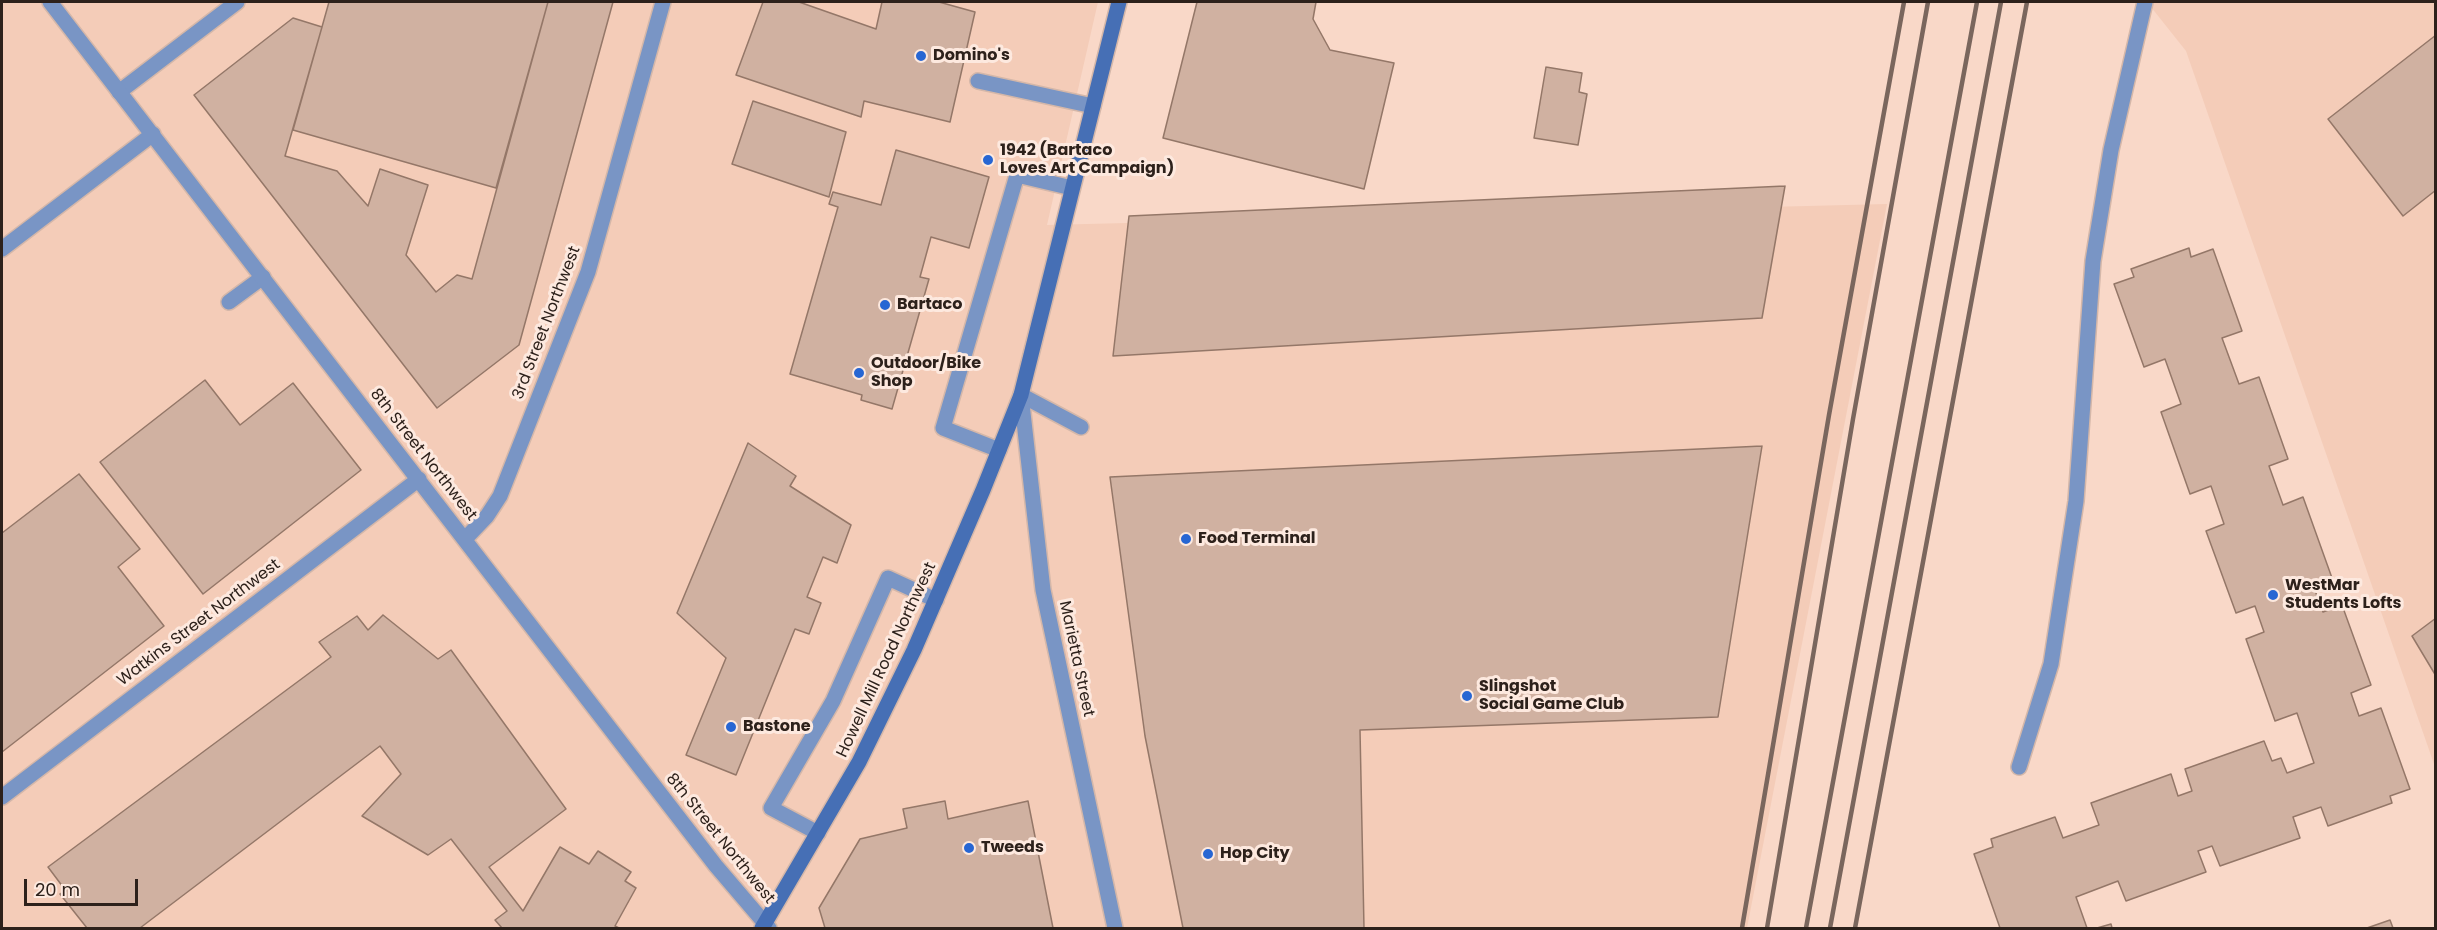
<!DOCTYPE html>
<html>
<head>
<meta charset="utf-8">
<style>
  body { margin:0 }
  #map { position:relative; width:2437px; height:930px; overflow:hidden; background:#f9d8c8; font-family:Poppins,sans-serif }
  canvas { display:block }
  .frame { position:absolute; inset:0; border:3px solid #2d211b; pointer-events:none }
  .scale { position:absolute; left:24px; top:879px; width:114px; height:27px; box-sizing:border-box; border:3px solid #2d211b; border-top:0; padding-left:8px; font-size:18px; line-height:21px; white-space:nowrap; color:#2d211b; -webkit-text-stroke:4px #fde9df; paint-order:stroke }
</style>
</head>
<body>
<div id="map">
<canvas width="2437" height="930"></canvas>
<div class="frame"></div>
<div class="scale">20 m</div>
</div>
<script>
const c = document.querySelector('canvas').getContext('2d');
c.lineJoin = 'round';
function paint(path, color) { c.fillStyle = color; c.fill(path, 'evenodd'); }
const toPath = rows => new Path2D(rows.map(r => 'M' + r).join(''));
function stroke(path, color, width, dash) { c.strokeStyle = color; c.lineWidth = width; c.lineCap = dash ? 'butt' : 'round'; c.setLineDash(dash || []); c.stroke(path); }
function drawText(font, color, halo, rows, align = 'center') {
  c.font = font + ' Poppins,sans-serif'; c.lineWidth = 6; c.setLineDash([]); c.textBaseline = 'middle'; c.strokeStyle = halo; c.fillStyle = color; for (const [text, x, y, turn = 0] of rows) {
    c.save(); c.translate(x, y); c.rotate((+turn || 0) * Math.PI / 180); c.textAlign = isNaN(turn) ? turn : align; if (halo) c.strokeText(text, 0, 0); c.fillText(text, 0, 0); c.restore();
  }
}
const built = toPath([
  [2,2,1098,2,1047,225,1887,204,1747,928,2,928],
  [2147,2,2435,2,2435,767,2186,51]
]);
const building = toPath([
  [329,2,548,2,496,188,293,130,329,2],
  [548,2,613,2,519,345,437,408,194,95,293,18,322,27,285,156,337,171,368,206,380,169,428,185,406,255,436,292,457,275,472,279,548,2],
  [763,2,799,2,876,29,882,2,939,2,975,12,950,122,864,101,861,117,736,75,763,2],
  [1197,2,1316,2,1313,19,1330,50,1394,63,1364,189,1163,138,1197,2],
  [2436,35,2436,190,2403,216,2328,119,2436,35],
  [1546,67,1582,73,1579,92,1587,94,1578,145,1534,138,1546,67],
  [753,101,846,132,829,197,732,164,753,101],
  [896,150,989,177,969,248,931,237,920,277,929,279,892,409,861,400,862,395,790,374,838,207,829,204,833,192,881,205,896,150],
  [1785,186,1762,318,1113,356,1129,216,1785,186],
  [2189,248,2191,257,2213,249,2242,331,2222,338,2239,384,2259,377,2288,459,2269,466,2283,505,2303,497,2332,578,2313,585,2323,612,2342,605,2371,685,2351,693,2359,716,2381,708,2410,789,2390,796,2392,803,2328,826,2321,807,2293,817,2300,838,2220,866,2212,846,2198,851,2206,872,2126,901,2118,881,2076,897,2087,928,2000,928,1974,854,1993,847,1991,839,2055,817,2063,838,2099,825,2091,803,2171,774,2178,796,2192,791,2185,769,2264,741,2272,761,2281,758,2287,773,2314,763,2297,713,2275,721,2246,639,2264,632,2255,606,2236,613,2206,531,2224,524,2211,486,2190,494,2161,412,2181,404,2165,359,2144,367,2114,284,2134,277,2131,269,2189,248],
  [205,380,240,425,293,383,361,470,203,594,100,462,205,380],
  [748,443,796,476,790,486,851,525,837,563,823,557,807,597,821,603,809,634,795,629,736,775,686,755,726,658,677,613,748,443],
  [1762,446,1718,717,1360,730,1364,928,1183,928,1145,736,1110,477,1762,446],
  [79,474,140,549,118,567,164,626,2,752,2,533,79,474],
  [383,615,438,659,451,650,566,809,489,867,523,911,560,847,589,864,598,851,631,872,625,881,636,888,615,926,619,928,502,928,495,920,507,911,451,839,428,855,362,816,401,774,380,746,140,928,87,928,60,894,66,891,48,867,331,657,319,642,357,616,368,630,383,615],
  [2436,618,2436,676,2412,636,2436,618],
  [945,801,948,819,1028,801,1053,928,825,928,819,908,860,839,907,828,903,809,945,801],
  [2390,920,2393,928,2367,928,2390,920],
  [2111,924,2112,928,2097,928,2111,924]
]);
const service = toPath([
  [978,81,1093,106],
  [119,92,237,2],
  [229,302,263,277],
  [1021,395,1081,427],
  [999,450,943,428,1017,175,1072,188],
  [2019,767,2051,664,2076,501,2093,261,2111,150,2145,2],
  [818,833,771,808,833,701,888,578,936,600]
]);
const minor = toPath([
  [50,2,716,866,769,928],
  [2,249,153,134],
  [465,539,487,516,500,496,588,272,663,2],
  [2,797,419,479]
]);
const tertiary = toPath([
  [1021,395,1043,590,1115,928]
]);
const secondary = toPath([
  [762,928,859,762,914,650,983,490,1021,395,1119,2]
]);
const rail = toPath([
  [1742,928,1829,415,1904,2],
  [1767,928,1853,419,1928,2],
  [1806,928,1977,2],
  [1830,928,2001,2],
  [1855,928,2027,2]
]);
const markers = [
  [921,56,6,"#2766d3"],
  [988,160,6,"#2766d3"],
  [885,305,6,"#2766d3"],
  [859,373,6,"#2766d3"],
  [1186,539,6,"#2766d3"],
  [2273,595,6,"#2766d3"],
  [1467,696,6,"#2766d3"],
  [731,727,6,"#2766d3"],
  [969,848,6,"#2766d3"],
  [1208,854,6,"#2766d3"]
];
const poiNames = [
  ["Domino's",933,56],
  ["1942 (Bartaco",1000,151],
  ["Loves Art Campaign)",1000,169],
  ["Bartaco",897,305],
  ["Outdoor/Bike",871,364],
  ["Shop",871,382],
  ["Food Terminal",1198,539],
  ["WestMar",2285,586],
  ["Students Lofts",2285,604],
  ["Slingshot",1479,687],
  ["Social Game Club",1479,705],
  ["Bastone",743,727],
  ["Tweeds",981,848],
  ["Hop City",1220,854]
];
const streetNames = [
  ["3rd Street Northwest",547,323,-69],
  ["8th Street Northwest",423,455,52],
  ["Watkins Street Northwest",199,623,-37],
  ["Marietta Street",1076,659,78],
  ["Howell Mill Road Northwest",887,660,-65],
  ["8th Street Northwest",720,839,51]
];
paint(built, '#f4ccb8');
paint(building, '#d0b1a1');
stroke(building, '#947768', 1.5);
stroke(service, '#d4b7a9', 18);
stroke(minor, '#d4b7a9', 18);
stroke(tertiary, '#d4b7a9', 18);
stroke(secondary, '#d4b7a9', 18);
stroke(service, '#7995c5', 15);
stroke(minor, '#7995c5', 15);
stroke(tertiary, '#7995c5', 15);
stroke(secondary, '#466fb5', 15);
stroke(rail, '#7a665d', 4.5);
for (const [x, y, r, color] of markers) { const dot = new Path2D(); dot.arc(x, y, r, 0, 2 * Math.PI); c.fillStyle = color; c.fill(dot); stroke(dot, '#fde9df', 2); }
drawText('bold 16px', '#2d211b', '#fde9df', poiNames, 'left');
drawText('16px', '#2d211b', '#fde9df', streetNames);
</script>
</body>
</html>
